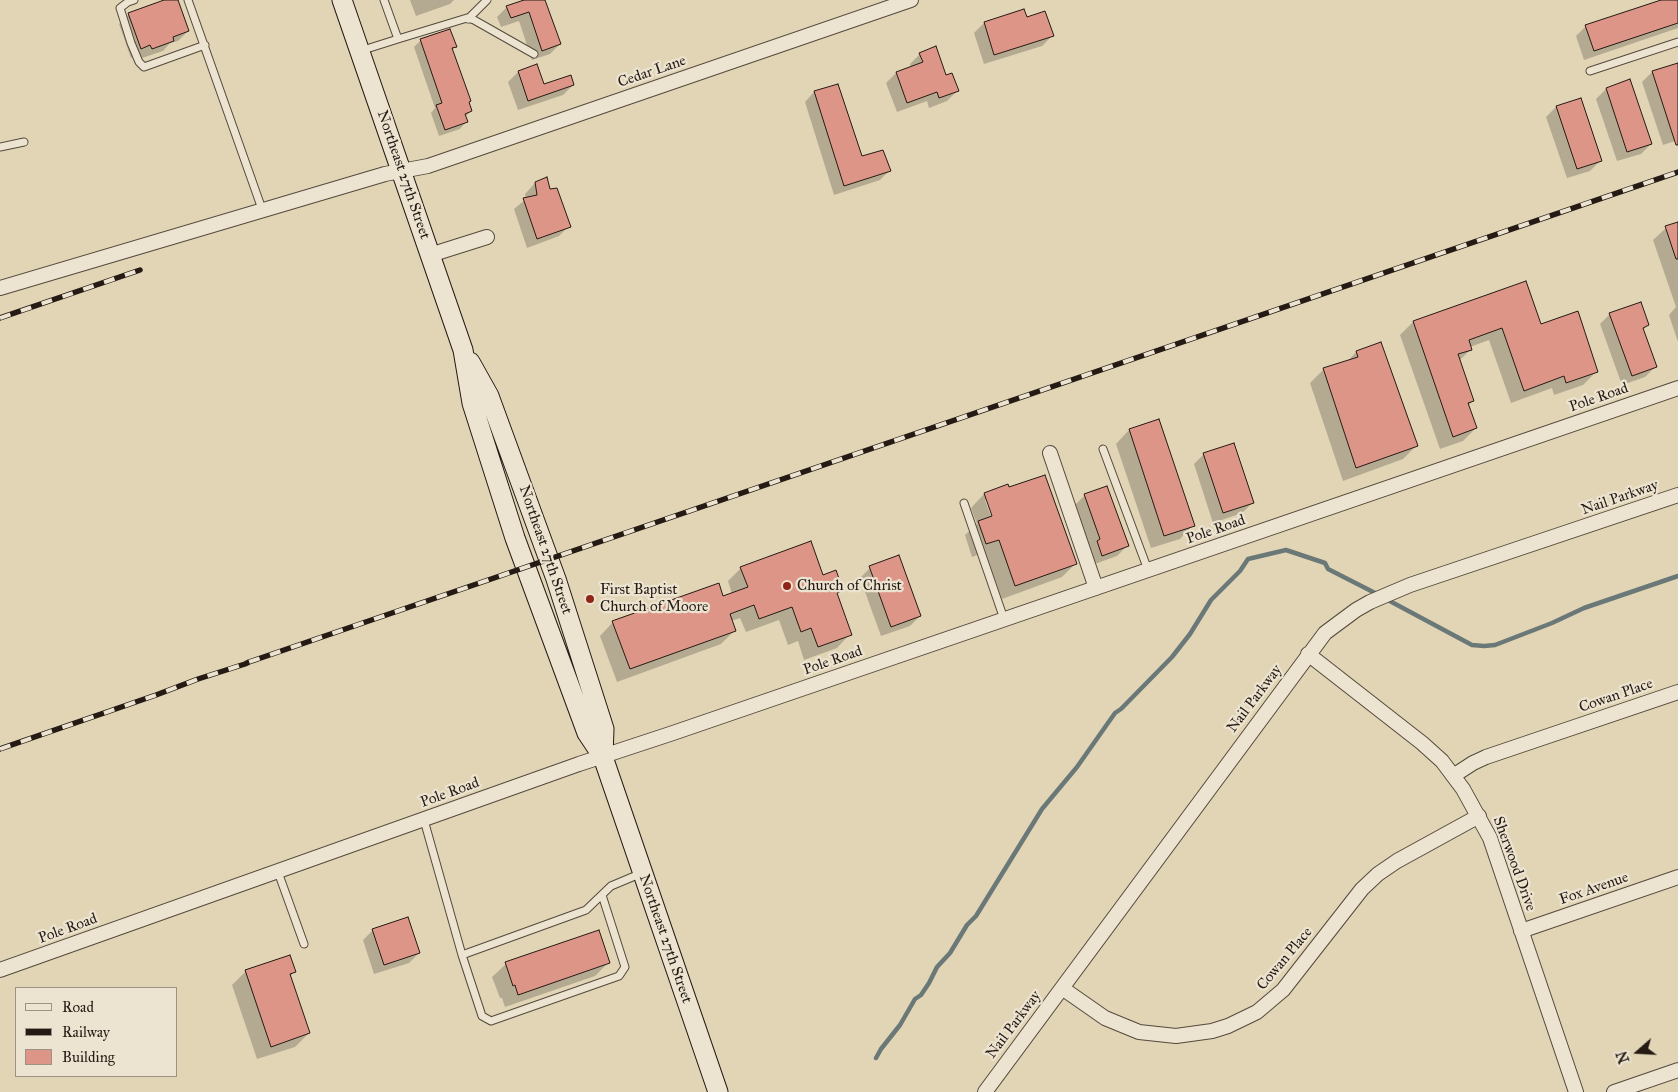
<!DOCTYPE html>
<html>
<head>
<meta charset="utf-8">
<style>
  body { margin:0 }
  #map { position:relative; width:1678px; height:1092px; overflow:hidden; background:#e1d5b6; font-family:"IM FELL Great Primer",serif }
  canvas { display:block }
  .legend { position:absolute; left:15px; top:987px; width:162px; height:90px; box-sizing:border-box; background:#ece4d0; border:1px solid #9c9385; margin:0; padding:6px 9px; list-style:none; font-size:15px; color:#251a14 }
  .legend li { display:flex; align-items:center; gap:10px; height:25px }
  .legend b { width:25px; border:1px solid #9c9385 }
  .north { position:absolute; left:1613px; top:1027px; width:50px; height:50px; -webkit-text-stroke:4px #ece4d0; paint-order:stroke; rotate:251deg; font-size:14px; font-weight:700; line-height:20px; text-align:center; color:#251a14 }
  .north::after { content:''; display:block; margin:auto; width:18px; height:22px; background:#251a14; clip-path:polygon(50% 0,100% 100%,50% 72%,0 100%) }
</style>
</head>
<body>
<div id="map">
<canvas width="1678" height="1092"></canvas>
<ul class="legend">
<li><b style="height:6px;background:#ece4d0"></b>Road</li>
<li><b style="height:6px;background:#251a14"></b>Railway</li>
<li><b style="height:14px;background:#dd9587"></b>Building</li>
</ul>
<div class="north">N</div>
</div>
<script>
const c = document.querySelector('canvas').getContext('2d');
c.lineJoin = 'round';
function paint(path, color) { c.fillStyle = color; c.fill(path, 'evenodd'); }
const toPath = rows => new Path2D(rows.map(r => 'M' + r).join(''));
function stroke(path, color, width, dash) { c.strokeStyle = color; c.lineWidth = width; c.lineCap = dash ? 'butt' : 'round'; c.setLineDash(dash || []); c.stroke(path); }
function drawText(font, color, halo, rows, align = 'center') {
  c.font = font + ' "IM FELL Great Primer",serif'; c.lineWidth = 4.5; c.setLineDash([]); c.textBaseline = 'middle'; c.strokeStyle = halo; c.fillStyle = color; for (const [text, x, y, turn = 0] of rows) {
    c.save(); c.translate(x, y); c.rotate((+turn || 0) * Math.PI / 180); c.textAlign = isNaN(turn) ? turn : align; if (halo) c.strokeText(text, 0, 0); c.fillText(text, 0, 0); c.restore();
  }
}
const shadow = toPath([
  [168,0,177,0,188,31,178,41,170,43,163,51,142,58,140,54,131,58,119,24,129,14],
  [410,0,454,0,450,4,416,16],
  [528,0,544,0,560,44,550,54,532,60,519,21,501,27,497,17,507,7],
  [1662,0,1678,0,1678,28,1584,60,1576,36,1586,26],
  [1024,11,1026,18,1052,36,1042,46,984,64,974,33,984,23],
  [421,40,455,47,452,50,471,111,465,117,466,122,460,129,439,136,431,113,435,108,414,47],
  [920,54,946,76,957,91,947,101,929,108,927,101,897,112,886,83,896,73,911,68,910,64],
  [1676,65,1678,71,1678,140,1663,145,1642,82,1652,72],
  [518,72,543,86,573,85,563,95,518,110,508,82],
  [1629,81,1651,144,1641,154,1617,161,1596,99,1606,89],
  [838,85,862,158,889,171,880,180,834,195,805,102,814,92],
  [1556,107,1600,161,1590,171,1567,178,1546,117],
  [535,183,550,191,569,226,559,236,527,248,514,209,526,199,525,194],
  [1678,223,1678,342,1669,315,1676,307,1653,240,1666,228],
  [1525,283,1540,325,1596,372,1583,385,1554,395,1552,388,1511,403,1489,340,1470,347,1471,349,1459,361,1473,401,1468,406,1476,428,1463,441,1440,449,1400,335,1413,322],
  [1610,314,1648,325,1642,331,1655,367,1645,377,1622,385,1600,324],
  [1356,352,1416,446,1403,459,1343,481,1310,383,1323,370,1347,362],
  [1158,421,1193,525,1180,539,1151,548,1116,444,1129,430],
  [1204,454,1252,503,1242,513,1213,523,1194,464],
  [1106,488,1127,546,1117,556,1092,565,1087,552,1090,549,1074,506,1084,496],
  [984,494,1075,564,1062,577,1002,599,985,552,972,557,965,535,977,524,971,508],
  [985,500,988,500,995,521,993,522],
  [741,568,823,577,842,590,836,595,850,634,837,648,804,660,798,641,788,645,779,620,746,632,740,618,731,621,735,630,721,644,617,682,600,636,613,622,732,594,728,581],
  [870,568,920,616,910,626,881,636,860,578],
  [373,930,419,953,409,963,374,974,363,940],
  [609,962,595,976,505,1007,502,998,500,998,492,977,506,964],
  [246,971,294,972,290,977,309,1033,295,1047,257,1059,232,985]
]);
const stream = toPath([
  [1386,599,1472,645,1484,646,1495,645,1552,623,1584,608,1678,576],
  [876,1058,881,1049,900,1025,915,999,921,995,929,983,937,967,950,953,967,925,976,916,1042,809,1077,767,1115,713,1121,709,1172,657,1190,634,1211,600,1240,571,1248,559,1286,550,1325,563,1328,569,1379,595]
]);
const building = toPath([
  [164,0,178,0,189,31,173,37,174,41,152,49,150,45,141,49,128,13,164,0],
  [524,0,545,0,561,44,542,51,529,12,511,18,506,6,524,0],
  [1661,0,1678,0,1678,23,1594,51,1585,25,1661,0],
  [1024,9,1027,17,1045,11,1054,36,994,55,984,22,1024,9],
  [450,29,457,47,452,48,471,101,469,102,472,111,465,114,468,122,445,130,436,105,442,103,420,39,450,29],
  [936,46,946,75,952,73,959,91,939,98,937,92,907,103,896,72,923,62,919,53,936,46],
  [1678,63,1678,145,1676,145,1652,71,1678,63],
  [537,64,544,84,571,75,574,85,528,101,518,71,537,64],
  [1630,79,1652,144,1627,152,1606,88,1630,79],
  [838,84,862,156,883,150,891,171,844,186,814,91,838,84],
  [1581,98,1602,161,1577,169,1556,106,1581,98],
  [547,177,550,189,557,188,571,227,537,239,523,198,537,195,535,182,547,177],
  [1678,222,1678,259,1676,259,1665,226,1678,222],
  [1526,281,1541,324,1578,311,1598,372,1566,383,1564,376,1524,391,1502,328,1469,340,1472,350,1458,354,1474,401,1468,403,1477,428,1453,437,1413,321,1526,281],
  [1641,302,1649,325,1643,328,1657,367,1632,376,1609,313,1641,302],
  [1381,342,1418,446,1356,468,1323,368,1358,357,1356,351,1381,342],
  [1159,419,1195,526,1164,536,1129,429,1159,419],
  [1234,443,1254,503,1223,513,1203,453,1234,443],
  [1045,475,1077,564,1015,586,999,540,986,544,978,521,992,516,984,493,1008,484,1009,487,1045,475],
  [1107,486,1129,546,1102,556,1097,541,1100,539,1084,494,1107,486],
  [811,541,823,575,836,570,843,590,837,593,852,635,818,647,811,628,801,632,792,607,759,619,754,605,730,614,736,631,630,669,612,621,719,583,723,596,748,587,740,567,811,541],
  [899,555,921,616,891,627,869,566,899,555],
  [408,917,420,953,384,965,372,929,408,917],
  [599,930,610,963,518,995,515,985,513,986,505,962,599,930],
  [290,955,296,972,290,974,310,1033,271,1047,245,970,290,955]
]);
const service = toPath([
  [134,0,128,2,120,8,131,43,139,62,144,67,205,45],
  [188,0,262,209],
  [468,19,487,0],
  [398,39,467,18,474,20,534,54],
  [360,51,398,39,384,0],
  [1590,71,1678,42],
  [0,147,24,142],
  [1103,449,1148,570],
  [964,503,1004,619],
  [424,820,462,955,586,910,611,886,642,873],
  [278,872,304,944],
  [462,955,482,1016,491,1021,619,976,625,967,602,895]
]);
const minor = toPath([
  [430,255,487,237],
  [0,288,385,174,428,166,911,0],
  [1050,453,1096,588],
  [1308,654,1422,743,1442,761,1463,789,1490,838,1576,1092],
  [1453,776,1473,763,1486,757,1678,692],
  [1521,931,1678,877],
  [0,970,579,764,673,733,1678,388],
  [1062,988,1105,1018,1139,1032,1176,1036,1212,1031,1228,1026,1257,1012,1283,990,1362,889,1378,874,1397,861,1479,816],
  [985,1092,1325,633,1356,610,1370,602,1410,585,1678,495],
  [1614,1092,1678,1070]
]);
const secondary = toPath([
  [342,0,463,350,472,403,515,538,587,733,603,757,718,1092],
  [470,362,489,396,556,579,604,729,603,757]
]);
const rail = toPath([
  [0,318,140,270],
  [0,749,156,695,198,679,245,664,249,662,1678,172]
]);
const markers = [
  [787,586,5,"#8f2418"],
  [590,599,5,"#8f2418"]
];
const streetNames = [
  ["Cedar Lane",652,72,-19],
  ["Northeast 27th Street",403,175,71],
  ["Pole Road",1599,398,-19],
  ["Nail Parkway",1620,498,-19],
  ["Pole Road",1216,530,-19],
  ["Northeast 27th Street",545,550,71],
  ["Pole Road",833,661,-19],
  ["Cowan Place",1616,696,-19],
  ["Nail Parkway",1255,699,-53],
  ["Pole Road",450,793,-20],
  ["Sherwood Drive",1514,864,70],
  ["Fox Avenue",1594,889,-19],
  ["Pole Road",68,929,-20],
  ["Northeast 27th Street",665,939,71],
  ["Cowan Place",1285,959,-50],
  ["Nail Parkway",1014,1025,-53]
];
const poiNames = [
  ["Church of Christ",797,586],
  ["First Baptist",600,590],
  ["Church of Moore",600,607]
];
paint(shadow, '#0003');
stroke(stream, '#6b7878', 4.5);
paint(building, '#dd9587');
stroke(building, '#251a14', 1);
stroke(service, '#54493c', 9);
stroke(minor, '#54493c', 16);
stroke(secondary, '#251a14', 21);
stroke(service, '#ece4d0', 7);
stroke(minor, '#ece4d0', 14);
stroke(secondary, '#ece4d0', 19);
stroke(rail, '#251a14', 5.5);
stroke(rail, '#ece4d0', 4, [11]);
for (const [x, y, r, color] of markers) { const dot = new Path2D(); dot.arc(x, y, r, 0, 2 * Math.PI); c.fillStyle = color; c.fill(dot); stroke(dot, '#ece4d0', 2); }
drawText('15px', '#251a14', '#ece4d0', streetNames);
drawText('15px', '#251a14', '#ece4d0', poiNames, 'left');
</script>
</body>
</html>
